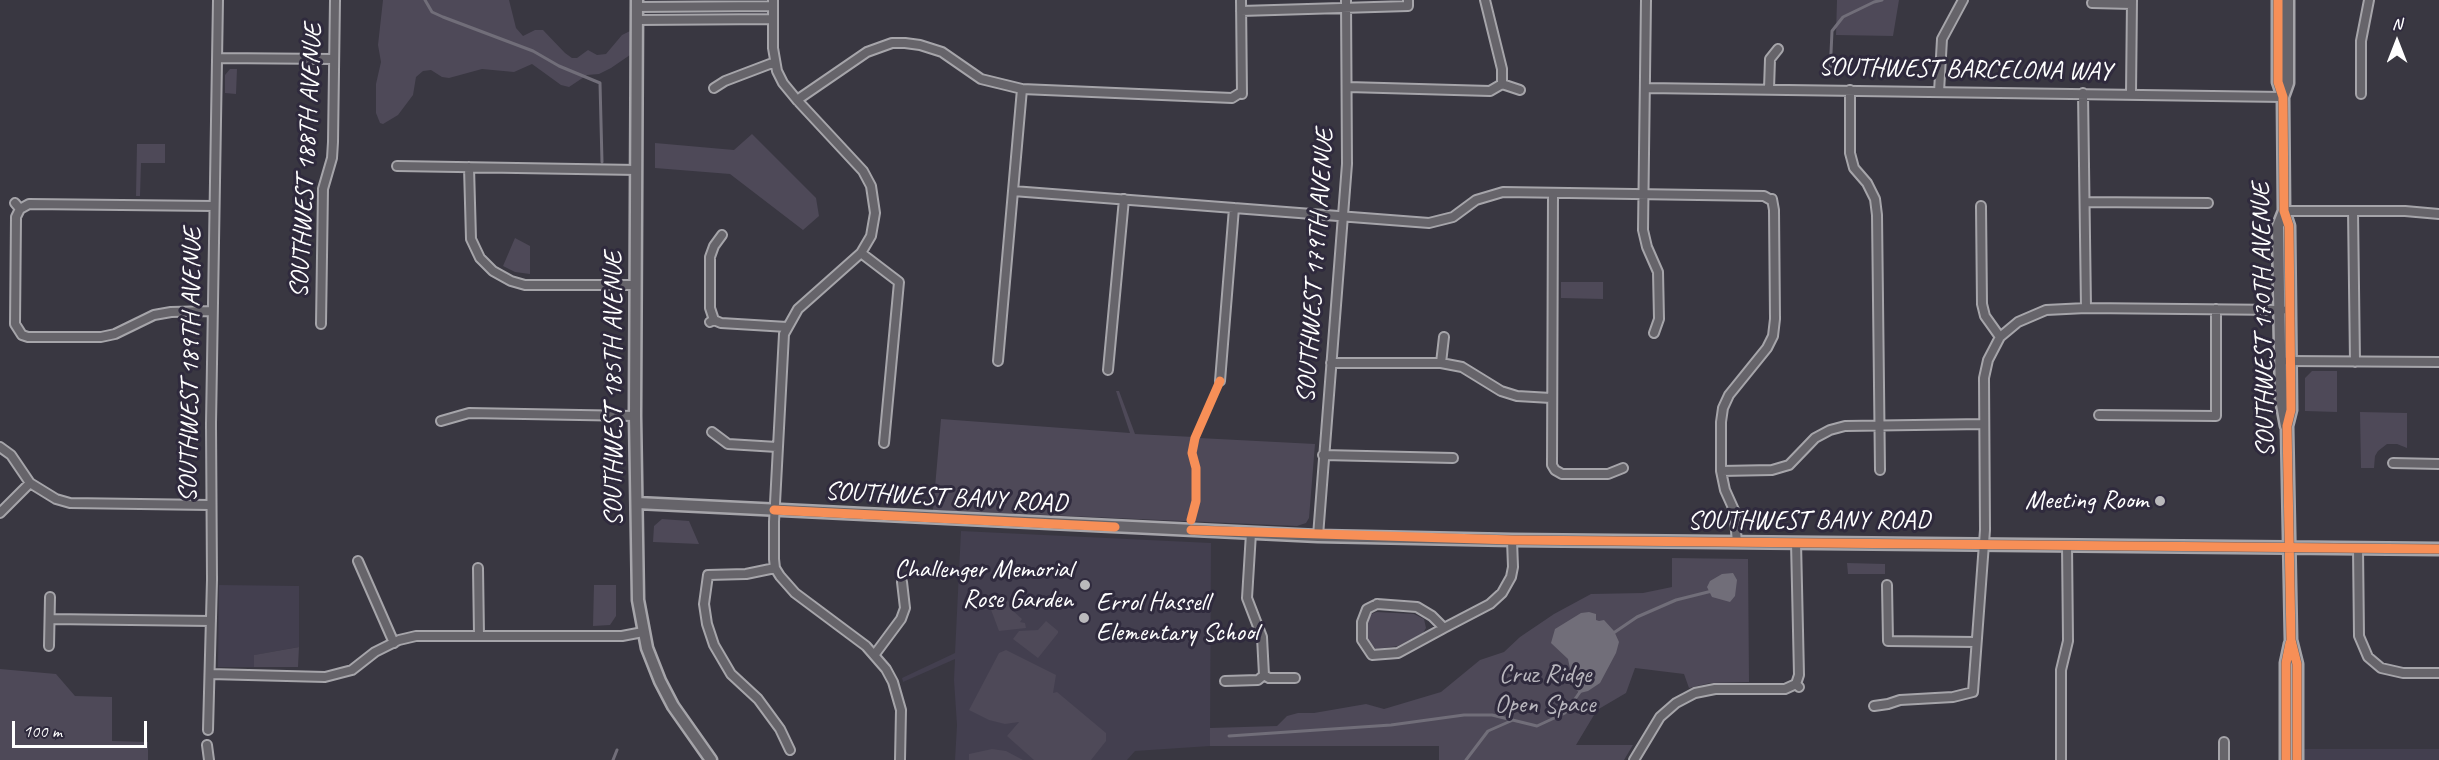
<!DOCTYPE html>
<html>
<head>
<meta charset="utf-8">
<style>
  body { margin:0 }
  #map { position:relative; width:2439px; height:760px; overflow:hidden; background:#393741; font-family:Caveat,sans-serif }
  canvas { display:block }
  .north { position:absolute; left:2367px; top:12px; width:60px; height:60px; -webkit-text-stroke:4px #2f2a3d; paint-order:stroke; rotate:0deg; font-size:16px; font-weight:700; line-height:24px; text-align:center; color:#fff }
  .north::after { content:''; display:block; margin:auto; width:21px; height:27px; background:#fff; clip-path:polygon(50% 0,100% 100%,50% 72%,0 100%) }
  .scale { position:absolute; left:12px; top:721px; width:135px; height:27px; box-sizing:border-box; border:3px solid #fff; border-top:0; padding-left:8px; font-size:18px; line-height:21px; white-space:nowrap; color:#fff; -webkit-text-stroke:4px #2f2a3d; paint-order:stroke }
</style>
</head>
<body>
<div id="map">
<canvas width="2439" height="760"></canvas>
<div class="north">N</div>
<div class="scale">100 m</div>
</div>
<script>
const c = document.querySelector('canvas').getContext('2d');
c.lineJoin = 'round';
function paint(path, color) { c.fillStyle = color; c.fill(path, 'evenodd'); }
const toPath = rows => new Path2D(rows.map(r => 'M' + r).join(''));
function stroke(path, color, width, dash) { c.strokeStyle = color; c.lineWidth = width; c.lineCap = dash ? 'butt' : 'round'; c.setLineDash(dash || []); c.stroke(path); }
function drawText(font, color, halo, rows, align = 'center') {
  c.font = font + ' Caveat,sans-serif'; c.lineWidth = 6; c.setLineDash([]); c.textBaseline = 'middle'; c.strokeStyle = halo; c.fillStyle = color; for (const [text, x, y, turn = 0] of rows) {
    c.save(); c.translate(x, y); c.rotate((+turn || 0) * Math.PI / 180); c.textAlign = isNaN(turn) ? turn : align; if (halo) c.strokeText(text, 0, 0); c.fillText(text, 0, 0); c.restore();
  }
}
const built = toPath([
  [961,531,1211,543,1210,746,1135,751,1127,760,955,760,957,725,954,680,955,659,903,682,902,678,955,653],
  [219,585,299,586,299,647,255,655,254,667,218,667],
  [2301,749,2439,749,2439,760,2301,760]
]);
const green = toPath([
  [383,0,509,0,516,28,523,36,535,30,543,30,565,53,572,58,577,58,588,50,597,55,606,54,622,35,634,29,635,46,630,55,611,68,599,74,587,75,569,87,561,85,532,64,514,72,482,69,449,78,442,77,431,70,423,71,416,77,413,95,398,115,383,124,380,123,376,113,376,84,381,62,378,45],
  [1837,0,1899,0,1893,36,1836,35],
  [230,69,237,69,236,94,225,93,225,75],
  [752,134,816,198,819,216,803,230,730,174,655,168,655,143,734,150],
  [137,144,165,144,165,163,141,163,140,196,136,196],
  [515,238,530,246,530,274,515,272,503,266],
  [1561,282,1603,282,1603,299,1561,298],
  [2312,371,2337,371,2337,412,2305,411,2305,378],
  [1116,391,1119,391,1135,434,1194,437,1211,399,1215,400,1199,438,1315,444,1309,518,1306,523,1297,526,933,510,941,419,1130,433],
  [2360,412,2407,413,2407,448,2397,444,2387,444,2378,451,2375,456,2374,468,2361,468],
  [662,519,689,521,699,544,653,542,654,526],
  [1672,558,1748,559,1749,682,1710,683,1689,688,1684,674,1635,668,1626,693,1597,710,1576,745,1633,745,1624,760,1439,760,1439,746,1210,746,1210,728,1277,726,1287,716,1298,713,1314,713,1366,704,1384,709,1441,692,1480,660,1504,652,1520,637,1554,614,1591,594,1643,593,1672,587],
  [1847,563,1885,564,1885,574,1848,574],
  [594,585,616,585,616,616,610,625,593,626],
  [994,595,1005,598,1010,603,1012,610,1022,619,1020,622,1025,623,1026,628,999,631,987,599],
  [1377,612,1414,614,1424,619,1426,628,1423,633,1398,646,1376,649,1368,641,1368,621,1371,614],
  [1046,621,1058,631,1058,633,1038,658,1013,639,1019,631,1038,630],
  [299,647,298,667,254,667,254,655],
  [1006,650,1056,675,1053,693,1057,692,1106,733,1106,741,1091,760,1034,760,1007,736,1019,722,1005,724,989,720,969,710,999,653],
  [0,669,56,674,75,696,112,697,112,741,148,742,148,760,0,760],
  [992,749,1006,751,1023,760,969,760,969,754]
]);
const water = toPath([
  [1733,573,1737,580,1735,596,1730,602,1712,597,1707,587,1710,581,1722,574],
  [1589,612,1596,614,1596,620,1599,621,1604,620,1614,631,1619,642,1616,653,1600,683,1588,691,1580,693,1574,688,1568,659,1551,643,1555,629,1581,613]
]);
const stream = toPath([
  [425,0,432,12,443,17,533,51,559,66,600,83,602,162],
  [1830,75,1832,31,1843,17,1874,2,1882,0],
  [1612,634,1637,617,1676,600,1712,591],
  [1229,736,1391,725,1464,715,1492,715,1537,726,1565,713,1580,692],
  [613,760,617,750],
  [1466,760,1488,731,1513,720]
]);
const street = toPath([
  [773,0,773,48,777,71,783,83,797,100,863,171,871,186,875,213,871,236,861,253,798,309,784,334,774,522,774,559,775,568,780,576,795,593,866,646,886,669,893,682,901,710,900,760],
  [1241,0,1242,94],
  [1485,0,1502,69,1502,84],
  [1646,0,1643,230,1647,247,1658,272,1659,319,1654,333],
  [2092,3,2132,4],
  [637,7,773,6],
  [1241,11,1408,6,1408,0],
  [637,20,773,19],
  [218,58,334,59],
  [1348,87,1490,91,1502,84,1520,90],
  [714,88,725,81,775,62],
  [1646,88,2283,97],
  [1769,89,1770,59,1778,49],
  [1850,90,1850,153,1854,168,1867,183,1875,199,1877,215,1880,470],
  [1939,92,1942,39,1963,0],
  [2083,93,2086,308],
  [2131,94,2132,0],
  [2361,94,2361,41,2369,0],
  [797,100,867,52,892,43,905,43,920,45,942,52,981,79,1022,89,1232,98,1240,93],
  [397,166,637,170],
  [469,167,471,239,480,258,493,271,511,281,525,285,636,285],
  [1013,191,1429,223,1453,217,1476,200,1503,192,1764,196,1771,200],
  [1553,193,1552,465,1555,470,1562,474,1608,474,1623,468],
  [2086,202,2208,203],
  [15,203,20,209,16,217,15,324,22,335,28,337,101,337,115,334,154,315,171,312,212,311],
  [1981,206,1982,304,1985,316,2000,337],
  [20,209,29,204,214,206],
  [2284,211,2405,211,2439,214],
  [2353,211,2355,362],
  [861,253,899,282,884,443],
  [714,320,710,308,710,257,714,246,722,235],
  [710,322,714,320,721,323,787,327],
  [321,324,323,189,332,158,333,142,335,0],
  [998,361,1022,89],
  [2288,361,2439,362],
  [1331,363,1441,363,1462,367,1501,391,1517,396,1551,398],
  [1441,363,1444,337],
  [1108,370,1124,199],
  [1220,381,1234,208],
  [2099,415,2216,416,2216,309],
  [441,421,469,413,635,416],
  [712,432,728,444,777,447],
  [0,447,11,455,30,483,56,499,70,503,210,505],
  [1323,455,1453,458],
  [2393,463,2439,464],
  [1721,471,1772,470,1789,465,1815,438,1830,430,1845,426,1984,424],
  [0,513,30,483],
  [1251,533,1247,598,1262,637,1264,675],
  [1318,536,1347,164,1346,0],
  [1737,542,1734,510,1725,490,1721,471,1721,422,1723,408,1729,395,1767,348,1773,336,1775,319,1774,210,1772,199],
  [2358,548,2359,636,2368,657,2381,668,2403,673,2439,673],
  [358,561,394,643],
  [478,568,479,635],
  [775,568,746,574,708,575,704,604,707,624,714,645,731,674,758,699,780,729,790,750],
  [1887,585,1888,641,1976,642],
  [1377,604,1417,607,1432,616,1444,628,1398,653,1372,655,1362,640,1362,622,1367,609,1377,604],
  [50,619,211,621],
  [1444,628,1490,604,1502,593,1511,577,1513,567,1512,540],
  [49,646,50,597],
  [875,654,901,619,905,608,902,582],
  [210,674,325,677,352,670,375,652,399,640,416,636,622,636,643,632],
  [1225,681,1258,680,1264,675,1269,678,1295,678],
  [1796,684,1799,675,1796,542],
  [1874,706,1888,704,1900,700,1953,697,1973,692,1985,530,1984,378,1988,360,2000,337,2018,322,2046,310,2086,308,2282,310],
  [208,730,212,580,211,424,218,0],
  [2224,742,2224,760],
  [207,745,209,760],
  [1634,760,1660,717,1676,703,1695,693,1715,689,1785,689,1796,684,1799,687],
  [2061,760,2061,670,2068,641,2067,545]
]);
const secondary = toPath([
  [637,0,635,416,638,600,647,648,660,681,673,706,711,760],
  [2278,0,2278,82,2283,97,2284,211,2289,226,2291,410,2287,426,2291,640,2297,664,2297,760],
  [2283,97,2288,83,2288,0],
  [2284,211,2278,226,2279,293,2281,399,2286,426],
  [637,503,1318,536,1512,540,2439,549],
  [2286,760,2286,663,2290,644]
]);
const cycleway = toPath([
  [2278,0,2278,82,2283,97,2284,211,2289,226,2291,410,2287,426,2291,640,2297,664,2297,760],
  [774,510,1115,527],
  [1191,520,1196,501,1196,468,1192,453,1195,438,1220,381],
  [1191,530,1512,540,2439,549],
  [2286,760,2286,663,2290,643]
]);
const markers = [
  [2160,501,6,"#bab9bc"],
  [1085,585,6,"#bab9bc"],
  [1084,618,6,"#bab9bc"]
];
const streetNames = [
  ["SOUTHWEST BARCELONA WAY",1965,70,1],
  ["SOUTHWEST 188TH AVENUE",307,161,-87],
  ["SOUTHWEST 179TH AVENUE",1316,266,-86],
  ["SOUTHWEST 170TH AVENUE",2264,320,-91],
  ["SOUTHWEST 189TH AVENUE",191,365,-89],
  ["SOUTHWEST 185TH AVENUE",614,389,-90],
  ["SOUTHWEST BANY ROAD",946,498,3],
  ["SOUTHWEST BANY ROAD",1809,521]
];
const poiNames = [
  ["Meeting Room",2148,501],
  ["Challenger Memorial",1073,570],
  ["Rose Garden",1073,600],
  ["Errol Hassell",1096,603,"left"],
  ["Elementary School",1096,633,"left"]
];
const parkNames = [
  ["Cruz Ridge",1545,675],
  ["Open Space",1545,705]
];
paint(built, '#433f4f');
paint(green, '#4e4958');
paint(water, '#716e79');
stroke(stream, '#716e79', 3);
stroke(street, '#a6a5aa', 12);
stroke(secondary, '#a6a5aa', 15);
stroke(street, '#66646a', 8);
stroke(secondary, '#66646a', 10);
stroke(cycleway, '#f78f57', 9);
for (const [x, y, r, color] of markers) { const dot = new Path2D(); dot.arc(x, y, r, 0, 2 * Math.PI); c.fillStyle = color; c.fill(dot); stroke(dot, '#2f2a3d', 2); }
drawText('26px', '#fff', '#2f2a3d', streetNames);
drawText('26px', '#fff', '#2f2a3d', poiNames, 'right');
drawText('26px', '#b9b7be', '#2f2a3d', parkNames);
</script>
</body>
</html>
